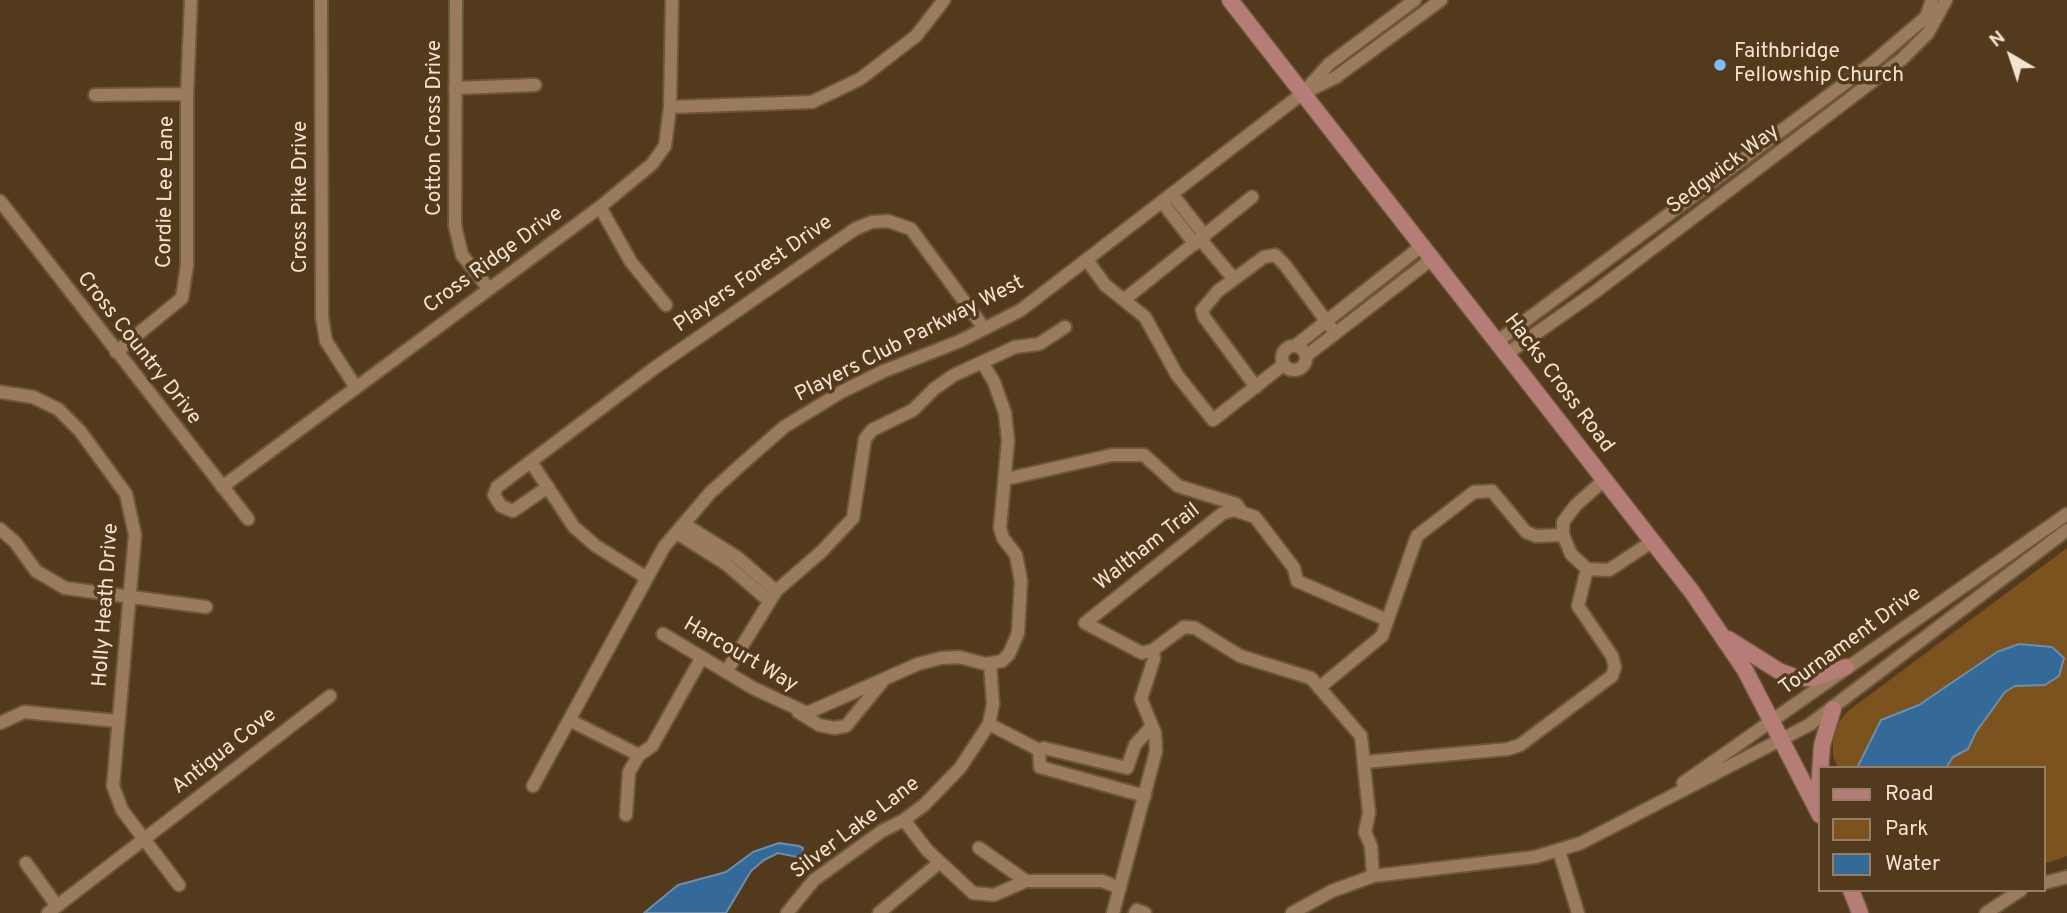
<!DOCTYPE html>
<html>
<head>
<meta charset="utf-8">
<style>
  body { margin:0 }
  #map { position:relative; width:2067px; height:913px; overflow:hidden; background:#543a1c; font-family:Overpass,sans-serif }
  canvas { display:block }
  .legend { position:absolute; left:1818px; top:766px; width:228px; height:126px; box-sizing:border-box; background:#543a1c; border:2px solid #947e65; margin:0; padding:9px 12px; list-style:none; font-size:21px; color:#f3e3d2 }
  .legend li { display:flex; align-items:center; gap:14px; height:35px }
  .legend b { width:35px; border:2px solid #947e65 }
  .north { position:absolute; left:1976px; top:21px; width:70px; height:70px; -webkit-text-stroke:5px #543a1c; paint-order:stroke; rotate:321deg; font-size:19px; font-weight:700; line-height:28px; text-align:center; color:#f3e3d2 }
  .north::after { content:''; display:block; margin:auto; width:24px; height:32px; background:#f3e3d2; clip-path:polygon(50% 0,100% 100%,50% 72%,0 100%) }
</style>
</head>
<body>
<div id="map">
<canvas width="2067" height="913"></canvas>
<ul class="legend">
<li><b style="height:9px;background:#b67c78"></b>Road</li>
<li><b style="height:19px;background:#7c521f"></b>Park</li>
<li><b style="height:19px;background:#356998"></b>Water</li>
</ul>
<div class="north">N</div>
</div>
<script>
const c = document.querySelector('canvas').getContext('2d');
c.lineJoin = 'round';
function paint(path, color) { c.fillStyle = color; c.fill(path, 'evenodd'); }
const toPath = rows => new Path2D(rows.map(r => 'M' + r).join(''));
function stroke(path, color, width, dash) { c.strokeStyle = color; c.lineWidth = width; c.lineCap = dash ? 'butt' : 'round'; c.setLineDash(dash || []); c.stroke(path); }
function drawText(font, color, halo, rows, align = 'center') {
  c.font = font + ' Overpass,sans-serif'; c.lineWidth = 7; c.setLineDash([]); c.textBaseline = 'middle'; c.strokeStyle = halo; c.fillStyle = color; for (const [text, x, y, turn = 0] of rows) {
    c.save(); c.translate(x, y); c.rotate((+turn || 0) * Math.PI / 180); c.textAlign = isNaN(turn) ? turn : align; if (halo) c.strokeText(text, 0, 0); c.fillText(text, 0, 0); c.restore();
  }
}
const green = toPath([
  [2067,548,2067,856,2044,864,2044,768,1838,768,1833,756,1833,729,1848,711]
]);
const water = toPath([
  [2019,644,2052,647,2064,658,2059,676,2045,685,2015,686,2005,692,1976,732,1968,749,1953,757,1946,768,1857,768,1881,720,1919,705,1997,652,2019,644],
  [779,843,799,846,803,848,802,858,778,853,764,860,751,871,726,913,644,913,678,885,726,872,753,852,779,843]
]);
const minor = toPath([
  [321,0,322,317,326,341,355,386],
  [456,0,455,226,462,255,489,289],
  [455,88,535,85],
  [1310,90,1336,77,1441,0],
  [95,95,187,94],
  [670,107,812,102,860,79,916,36,944,0],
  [1172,194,1205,236],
  [0,201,248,519],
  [1162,202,1195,244],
  [600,207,631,262,666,305],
  [1201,240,1234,279],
  [1087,260,1105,285,1145,317,1177,375,1213,420,1283,365],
  [1125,299,1252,197],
  [1498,341,1871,64,1926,17,1932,0],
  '1282 358a12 12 0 1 1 24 0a12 12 0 1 1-24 0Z',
  [1295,346,1423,245],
  [116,352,182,298,187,265,187,94,191,0],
  [1508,353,1595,292,1902,59,1928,33,1946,0],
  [1306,356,1433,258],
  [1256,387,1204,317,1202,310,1218,291,1264,257,1275,255,1285,265,1335,333],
  [0,392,33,397,58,409,80,431,126,494,135,535,113,786,122,810,179,885],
  [531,462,574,527,596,546,647,578],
  [1006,479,1112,455,1144,455,1178,486,1236,504,1241,511],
  [1604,480,1576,505,1563,522,1563,535,1571,554,1587,569,1609,570,1653,541],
  [222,487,600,207,652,164,665,146,670,107,672,0],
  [548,487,513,511,501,506,494,495,497,487,653,369,855,229,872,222,888,221,911,229,984,328],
  [684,524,737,557,776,591],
  [0,529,15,542,36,571,65,588,206,607],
  [677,533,726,564,769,601],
  [663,634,753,688,807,713,918,664,941,658,959,657,986,664,1002,661,1009,654,1018,633,1021,581,1016,555,1003,538,1000,528,1008,440,1005,413,994,382,982,362],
  [726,672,776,591,821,552,853,518,865,439,872,430,913,410,934,389,954,375,1015,347,1039,344,1065,327],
  [1319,688,1382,636,1417,536,1474,492,1492,491,1526,532,1536,536,1563,535],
  [798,712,819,725,834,728,846,726,882,682],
  [571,721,639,755],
  [0,723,24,712,117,721],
  [989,724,1039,750],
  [1039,750,1044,748,1127,768,1135,745,1151,727],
  [1039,750,1040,767,1145,796],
  [1365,762,1508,749,1520,745,1612,676,1615,667,1612,656,1578,606,1587,569],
  [1683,783,2067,514],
  [533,786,664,547,710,493,743,463,784,427,843,391,884,371,960,341,1021,310,1303,93,1329,64,1415,0],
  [626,815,629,772,639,755,652,746,702,657],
  [904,820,927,850,973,893,994,895,1026,881,1102,881,1120,888],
  [979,848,1026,881],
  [1559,851,1578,913],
  [26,863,57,906],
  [1373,876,1371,846,1365,832,1369,813,1361,736,1311,678,1240,656,1195,628,1184,627,1153,650,1142,653,1085,623,1223,513,1234,510,1255,517,1294,568,1297,581,1387,620],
  [2044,883,2067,877],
  [48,913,330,696],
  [787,913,814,880,882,831,904,820,924,805,960,768,989,724,993,704,990,664],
  [879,913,940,862],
  [1113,913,1156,751,1155,733,1141,699,1154,659,1153,650],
  [1135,913,1137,910,1145,913],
  [1292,913,1332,891,1373,876,1535,857,1581,843,1809,725,2067,530],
  [1986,913,2021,890]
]);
const major = toPath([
  [1230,0,1692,592,1745,670,1820,815],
  [1728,639,1779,671,1797,678,1813,678,1846,667],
  [1818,804,1822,745,1833,709],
  [1851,890,1860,913]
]);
const markers = [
  [1720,65,7,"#7ebdf9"]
];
const poiNames = [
  ["Faithbridge",1734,53],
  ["Fellowship Church",1734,77]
];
const streetNames = [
  ["Cotton Cross Drive",436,128,-90],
  ["Sedgwick Way",1724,170,-37],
  ["Cordie Lee Lane",167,192,-89],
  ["Cross Pike Drive",302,197,-90],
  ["Cross Ridge Drive",494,261,-36],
  ["Players Forest Drive",754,275,-35],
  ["Players Club Parkway West",910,340,-27],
  ["Cross Country Drive",138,349,52],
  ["Hacks Cross Road",1558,384,53],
  ["Waltham Trail",1148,548,-38],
  ["Holly Heath Drive",107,605,-86],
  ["Tournament Drive",1851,642,-36],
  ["Harcourt Way",740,656,30],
  ["Antigua Cove",225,752,-38],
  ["Silver Lake Lane",856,829,-37]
];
paint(green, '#7c521f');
paint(water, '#356998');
stroke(water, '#6e8ea9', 2);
stroke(minor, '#6d573c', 16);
stroke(major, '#6d573c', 19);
stroke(minor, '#9a7c5c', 12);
stroke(major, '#b67c78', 16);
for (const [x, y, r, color] of markers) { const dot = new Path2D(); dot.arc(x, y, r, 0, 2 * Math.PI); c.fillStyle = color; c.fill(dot); stroke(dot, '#543a1c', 2.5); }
drawText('21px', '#f3e3d2', '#543a1c', poiNames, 'left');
drawText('21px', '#f3e3d2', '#543a1c', streetNames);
</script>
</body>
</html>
